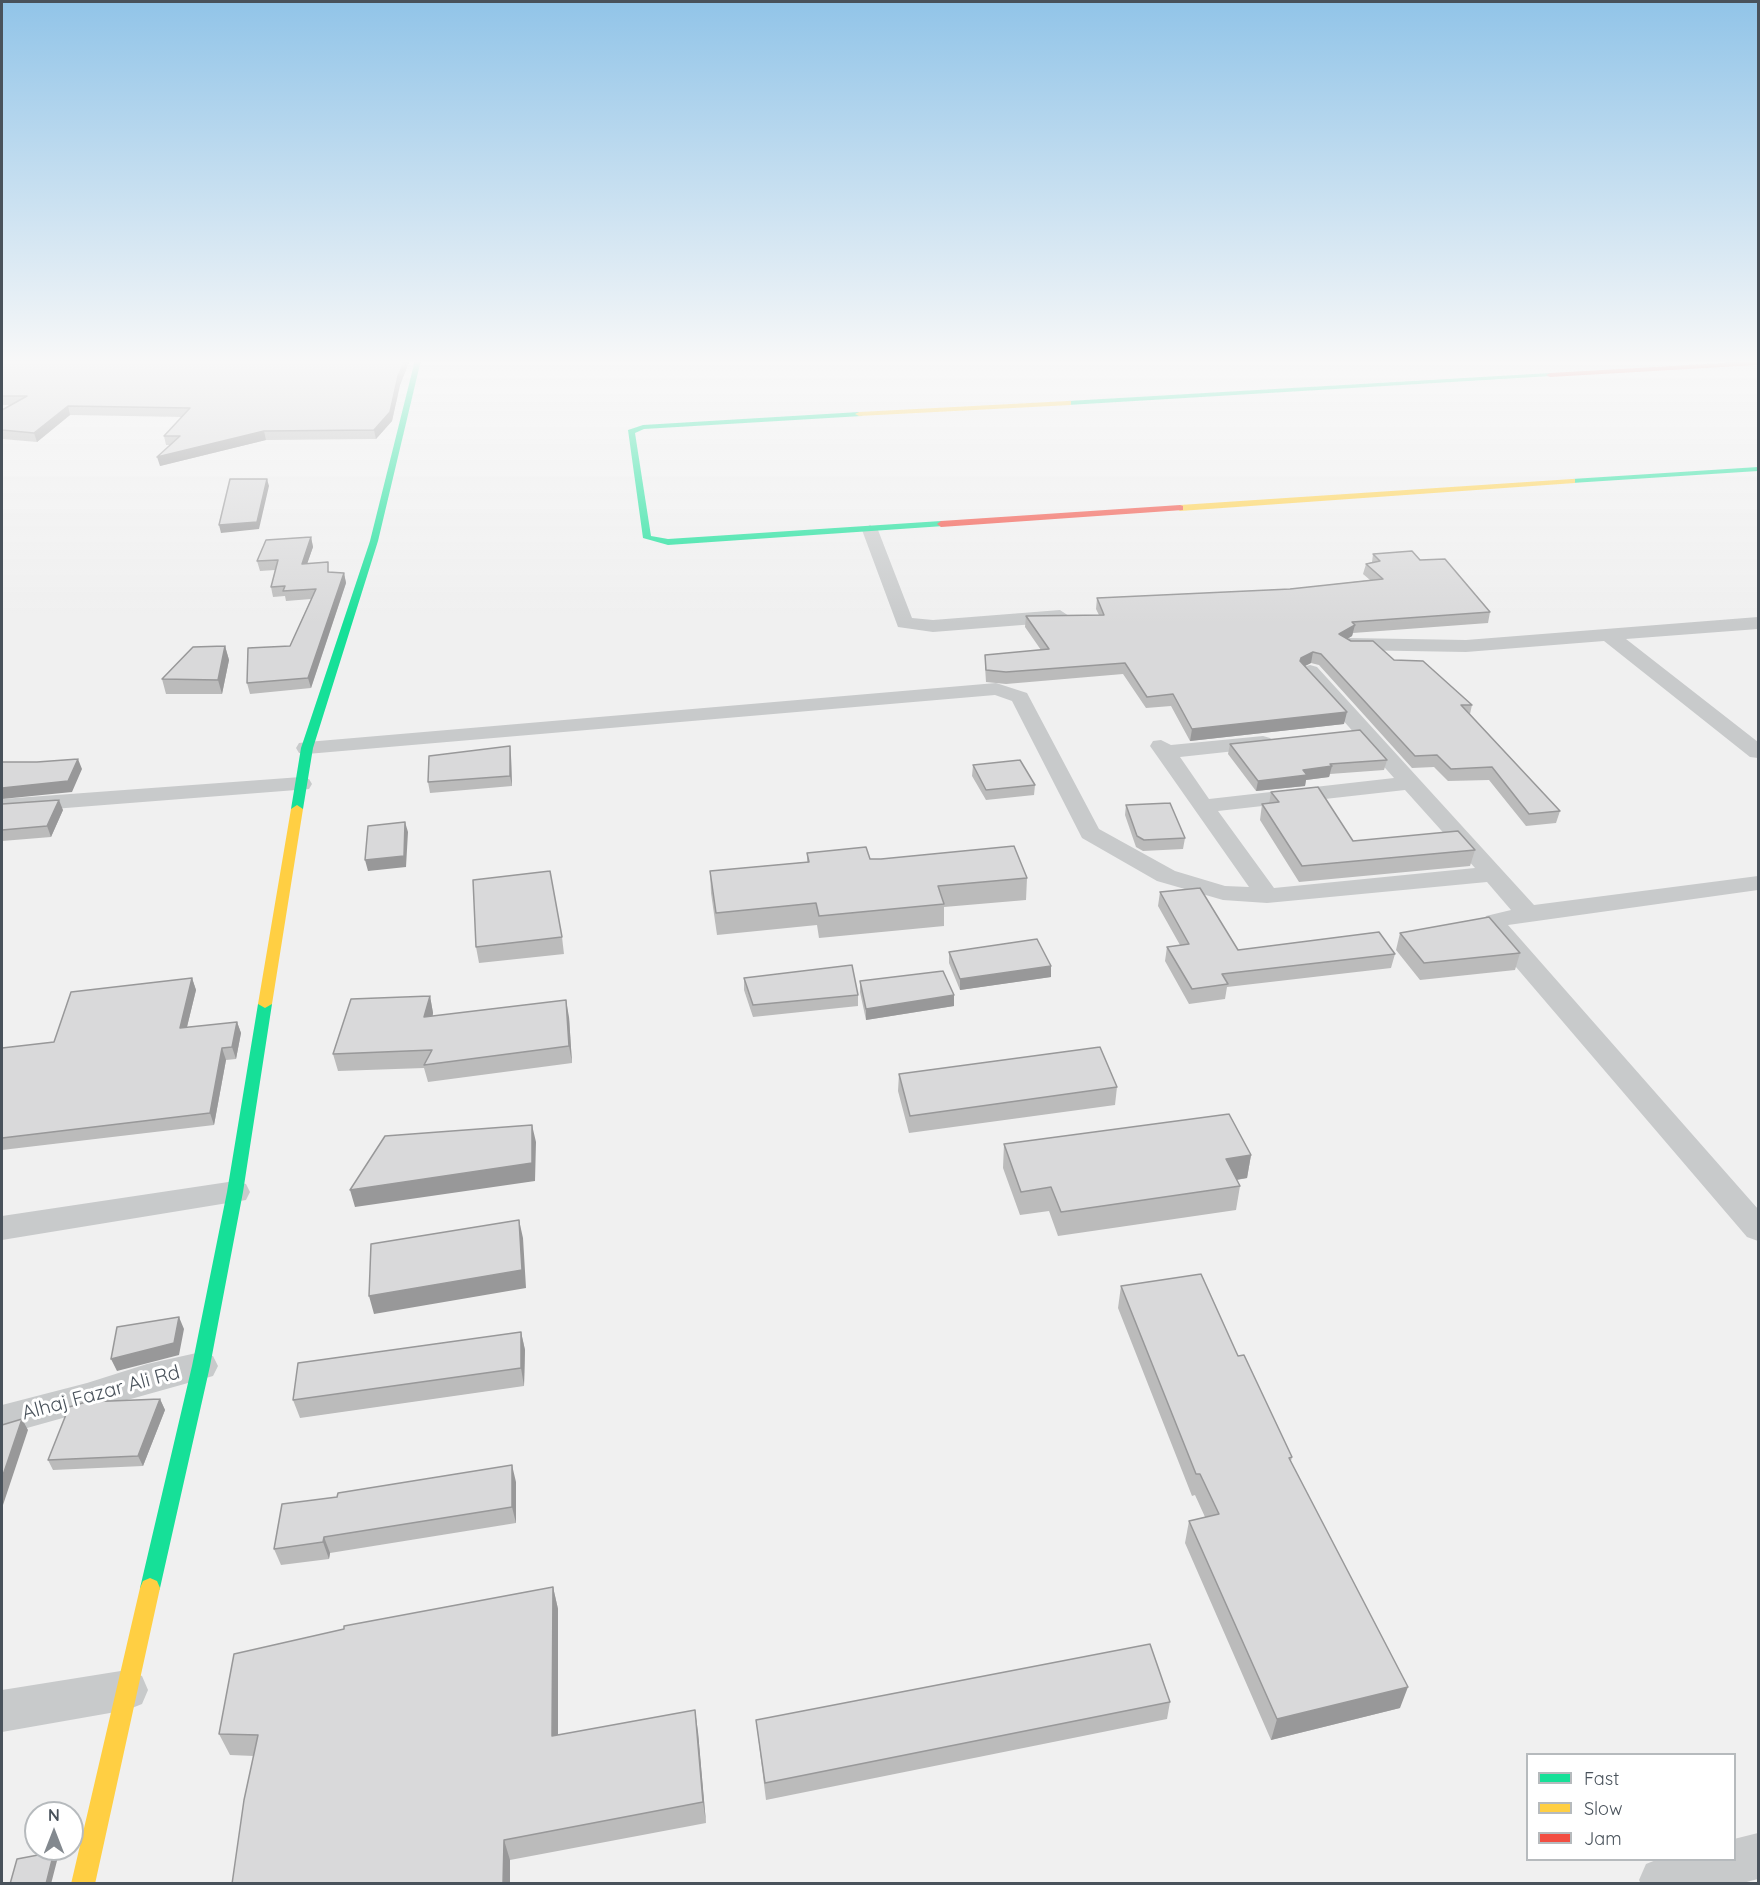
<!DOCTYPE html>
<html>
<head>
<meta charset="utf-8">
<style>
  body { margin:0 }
  #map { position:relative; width:1760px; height:1885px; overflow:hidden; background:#f0f0f0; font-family:Quicksand,sans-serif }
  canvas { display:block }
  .frame { position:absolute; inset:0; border:3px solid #49525b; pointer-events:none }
  .legend { position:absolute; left:1526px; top:1753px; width:210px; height:108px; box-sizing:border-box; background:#fff; border:2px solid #b6babd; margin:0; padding:8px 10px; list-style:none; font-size:18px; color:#49525b }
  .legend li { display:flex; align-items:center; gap:12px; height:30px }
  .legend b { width:30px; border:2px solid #b6babd }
  .north { position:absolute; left:24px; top:1801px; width:60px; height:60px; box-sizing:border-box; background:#fff; border:2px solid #b6babd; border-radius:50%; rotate:0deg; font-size:16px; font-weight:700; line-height:24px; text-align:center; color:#49525b }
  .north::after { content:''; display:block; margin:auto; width:21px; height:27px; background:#83898f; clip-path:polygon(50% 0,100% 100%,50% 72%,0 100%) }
</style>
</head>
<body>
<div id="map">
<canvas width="1760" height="1885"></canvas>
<div class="frame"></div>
<ul class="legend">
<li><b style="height:8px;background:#16e098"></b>Fast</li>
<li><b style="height:8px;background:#ffcf43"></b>Slow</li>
<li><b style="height:8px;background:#f24e42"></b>Jam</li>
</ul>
<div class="north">N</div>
</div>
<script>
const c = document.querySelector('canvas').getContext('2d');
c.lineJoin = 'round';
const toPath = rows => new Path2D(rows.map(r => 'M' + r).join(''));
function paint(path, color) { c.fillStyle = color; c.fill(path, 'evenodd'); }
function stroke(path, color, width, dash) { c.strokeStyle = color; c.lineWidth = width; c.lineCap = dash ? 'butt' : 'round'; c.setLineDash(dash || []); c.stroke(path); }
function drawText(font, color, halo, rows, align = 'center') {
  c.font = font + ' Quicksand,sans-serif'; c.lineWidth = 6; c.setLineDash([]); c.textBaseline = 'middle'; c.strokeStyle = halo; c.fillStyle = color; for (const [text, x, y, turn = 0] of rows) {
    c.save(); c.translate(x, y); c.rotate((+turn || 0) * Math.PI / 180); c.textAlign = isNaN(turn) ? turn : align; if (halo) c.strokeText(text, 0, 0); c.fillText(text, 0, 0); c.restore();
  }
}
const street = toPath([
  [870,525,878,530,912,618,933,620,1060,610,1069,616,1060,622,933,632,898,627,862,530,870,525],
  [1758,617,1758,629,1626,639,1758,742,1758,758,1750,757,1604,641,1466,652,1349,650,1339,644,1349,638,1466,640,1758,617],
  [1310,665,1317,667,1534,905,1758,876,1758,890,1508,925,1758,1209,1758,1241,1747,1237,1486,932,1482,927,1486,916,1511,910,1487,882,1267,903,1223,900,1157,881,1082,838,1012,701,995,695,307,754,299,753,296,748,299,743,307,742,996,683,1027,693,1099,829,1175,871,1225,886,1249,887,1150,746,1153,741,1161,740,1171,745,1263,736,1270,738,1274,742,1270,746,1263,748,1180,757,1209,799,1394,778,1303,675,1300,671,1303,667,1310,665],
  [1405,790,1475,868,1274,888,1218,811,1405,790],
  [301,777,309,779,312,784,309,789,2,813,2,799,301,777],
  [235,1181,246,1184,250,1192,246,1200,2,1240,2,1216,235,1181],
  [201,1352,213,1356,218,1366,213,1376,2,1435,2,1405,87,1383,147,1364,201,1352],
  [127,1670,142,1676,148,1690,142,1704,127,1710,2,1732,2,1690,127,1670],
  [1758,1833,1758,1879,1739,1884,1641,1884,1639,1880,1646,1864,1656,1860,1734,1860,1734,1839,1758,1833]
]);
const fast = toPath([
  [415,360,421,360,378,541,313,748,303,809,297,813,293,812,291,809,301,748,370,541,415,360],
  [1550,373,1554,375,1552,376,1068,405,1064,403,1068,401,1550,373],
  [859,412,863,414,862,416,644,429,635,433,651,536,668,539,941,521,945,524,944,526,668,545,643,538,628,430,643,425,859,412],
  [1758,467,1758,471,1572,483,1568,481,1572,479,1758,467],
  [265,1000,272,1004,243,1192,210,1366,160,1588,157,1595,150,1598,143,1595,140,1588,192,1366,227,1192,258,1004,265,1000]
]);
const slow = toPath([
  [1068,401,1071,401,1071,405,859,416,855,414,859,412,1068,401],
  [1572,479,1575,479,1575,483,1180,511,1176,508,1180,505,1572,479],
  [297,805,303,809,272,1004,265,1008,258,1004,291,809,297,805],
  [150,1578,157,1581,160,1588,95,1884,71,1884,140,1588,143,1581,150,1578]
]);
const jam = toPath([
  [1758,361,1758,365,1550,377,1546,375,1550,373,1758,361],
  [1180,505,1183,506,1183,510,941,527,937,524,941,521,1180,505]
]);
const wall = toPath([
  [32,360,410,360,400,385,392,421,376,439,266,440,160,466,170,445,166,445,164,436,182,417,70,415,37,442,2,439,2,410,11,405,2,405,2,361],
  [311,537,313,547,307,563,330,572,344,573,346,583,311,688,250,694,247,683,290,646,311,599,286,601,285,596,273,597,271,587,275,570,260,571,257,561],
  [1373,554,1420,560,1490,612,1488,623,1353,633,1352,636,1347,639,1394,660,1472,705,1470,714,1560,811,1556,823,1526,826,1489,780,1448,781,1434,767,1412,768,1319,665,1311,663,1305,666,1344,724,1190,741,1171,706,1146,708,1123,674,1006,684,986,682,985,666,985,655,1041,650,1025,627,1026,616,1099,615,1096,609,1097,598,1290,589,1370,580,1363,574,1366,564,1372,562],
  [225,646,229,660,222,694,166,694,162,679],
  [1230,744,1387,760,1384,770,1330,774,1329,777,1306,780,1305,786,1256,791,1228,754],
  [511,756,512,786,430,793,428,782],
  [973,765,1035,785,1034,795,986,800,972,776],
  [1271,792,1353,841,1475,850,1470,866,1299,882,1260,820,1262,804,1269,804],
  [2,804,63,810,51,837,2,841],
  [1126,805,1185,838,1183,849,1143,851,1136,847,1125,815],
  [807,853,870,859,1027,878,1026,900,944,907,944,926,819,938,817,925,717,935,711,893,710,871,807,862],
  [1160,892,1238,950,1395,954,1391,968,1227,987,1225,999,1189,1004,1165,961,1167,947,1180,945,1158,906],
  [1400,933,1520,953,1515,970,1420,980,1396,950],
  [562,937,564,954,479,963,476,947],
  [949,952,1051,966,1051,977,960,990,949,963],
  [192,978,196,990,187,1027,237,1022,241,1033,236,1059,226,1060,214,1125,2,1150,2,1048,54,1042],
  [744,978,858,995,858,1006,753,1017,744,990],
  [860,981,954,1006,866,1020,860,992],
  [430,996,433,1013,433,1016,569,1017,572,1063,428,1082,424,1068,338,1071,333,1054],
  [899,1074,1117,1087,1115,1105,909,1133,898,1091],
  [1004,1144,1251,1155,1247,1178,1237,1180,1240,1186,1236,1210,1058,1236,1049,1211,1020,1215,1003,1168],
  [1121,1286,1238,1356,1292,1457,1291,1461,1400,1708,1271,1740,1185,1543,1189,1521,1205,1517,1195,1495,1192,1496,1118,1308],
  [521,1332,525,1350,524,1386,300,1418,293,1400],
  [160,1399,165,1410,143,1466,53,1470,48,1460],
  [516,1482,516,1523,330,1553,329,1559,281,1565,274,1549],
  [553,1587,558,1609,558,1735,698,1732,706,1823,510,1860,254,1756,230,1755,219,1734],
  [1170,1702,1167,1719,766,1800,756,1720]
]);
const shadedWall = toPath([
  [405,360,410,360,400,385,392,421,376,439,374,430],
  [68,406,70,415,37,442,34,433],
  [264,431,266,440,160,466,157,457],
  [267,479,269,486,259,529,221,533,219,525],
  [311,537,313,547,304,573,302,564],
  [344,573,346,583,311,688,308,678],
  [1355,625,1352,636,1337,645,1339,634],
  [225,646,229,660,222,694,218,680],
  [1313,652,1311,663,1299,669,1301,658],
  [1347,712,1344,724,1190,741,1192,729],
  [510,746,511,756,512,786,510,776],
  [78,759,82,769,72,792,2,799,2,788],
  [1332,766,1329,777,1306,780,1305,786,1256,791,1258,781,1303,770],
  [59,800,63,810,51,837,47,826],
  [405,822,408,832,406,867,368,871,365,860],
  [1051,966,1051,977,960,990,960,979],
  [192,978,196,990,184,1039,180,1028],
  [954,995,954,1006,866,1020,866,1009],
  [430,996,433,1013,428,1034,424,1017],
  [566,1000,569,1017,572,1063,569,1046],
  [237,1022,241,1033,236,1059,232,1047],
  [222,1048,226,1060,214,1125,210,1113],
  [532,1125,536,1142,535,1181,355,1207,350,1190],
  [1251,1155,1247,1178,1222,1182,1226,1159],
  [519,1220,523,1238,526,1288,374,1314,369,1296],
  [179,1317,184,1329,179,1355,117,1371,111,1359],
  [521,1332,525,1350,524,1386,521,1368],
  [160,1399,165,1410,143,1466,138,1456],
  [22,1419,28,1430,2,1508,2,1478],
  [512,1465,516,1482,516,1523,512,1507],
  [324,1537,330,1553,329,1559,323,1542],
  [553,1587,558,1609,558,1758,552,1736],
  [1408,1687,1400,1708,1271,1740,1277,1719],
  [695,1710,698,1732,706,1823,703,1802],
  [504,1840,510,1860,510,1884,503,1884],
  [54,1852,58,1857,51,1884,46,1884]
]);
const building = toPath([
  [32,360,405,360,398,376,390,412,374,430,264,431,157,457,180,436,164,436,190,408,68,406,34,433,2,430,2,410,27,396,2,396,2,361,32,360],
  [230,479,267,479,257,522,219,525,230,479],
  [311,537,302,564,328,562,328,572,344,573,308,678,247,683,248,648,290,646,316,589,283,591,285,586,271,587,278,560,257,561,266,540,311,537],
  [1412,551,1420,560,1445,559,1490,612,1352,622,1355,625,1339,634,1351,641,1373,641,1394,660,1423,661,1472,705,1461,705,1560,811,1529,814,1492,767,1451,769,1437,755,1415,756,1321,654,1313,652,1301,658,1300,661,1347,712,1192,729,1173,694,1147,697,1125,663,1006,672,986,670,985,655,1049,649,1026,616,1104,615,1097,598,1290,589,1383,579,1366,564,1380,561,1373,554,1412,551],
  [225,646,218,680,162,679,193,647,225,646],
  [1360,730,1387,760,1330,764,1332,766,1303,770,1307,775,1258,781,1230,744,1360,730],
  [510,746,510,776,428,782,429,756,510,746],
  [78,759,68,781,2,788,2,762,37,762,78,759],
  [1020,760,1035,785,986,790,973,765,1020,760],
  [1318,787,1353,841,1458,831,1475,850,1302,866,1262,804,1279,802,1271,792,1318,787],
  [59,800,47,826,2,830,2,804,59,800],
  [1170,803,1185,838,1144,840,1137,836,1126,805,1170,803],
  [405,822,404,856,365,860,368,826,405,822],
  [1014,846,1027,878,938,886,944,904,819,916,816,903,716,913,710,871,809,862,807,853,866,847,870,859,881,859,1014,846],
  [550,871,562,937,476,947,473,880,550,871],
  [1200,888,1238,950,1379,932,1395,954,1222,974,1228,984,1192,989,1167,947,1189,944,1160,892,1200,888],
  [1489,917,1520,953,1424,963,1400,933,1489,917],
  [1037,939,1051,966,960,979,949,952,1037,939],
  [852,965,858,995,753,1005,744,978,852,965],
  [943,971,954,995,866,1009,860,981,943,971],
  [192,978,180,1028,237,1022,232,1047,222,1048,210,1113,2,1138,2,1048,54,1042,71,992,192,978],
  [430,996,424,1017,566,1000,569,1046,424,1065,432,1050,333,1054,351,999,430,996],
  [1100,1047,1117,1087,910,1116,899,1074,1100,1047],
  [1229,1114,1251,1155,1226,1159,1240,1186,1061,1212,1051,1187,1021,1192,1004,1144,1229,1114],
  [532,1125,532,1163,350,1190,385,1136,532,1125],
  [519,1220,522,1270,369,1296,371,1244,519,1220],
  [1201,1274,1238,1356,1244,1355,1292,1457,1289,1458,1408,1687,1277,1719,1189,1521,1219,1514,1200,1474,1196,1474,1121,1286,1201,1274],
  [179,1317,174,1343,111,1359,117,1327,179,1317],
  [521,1332,521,1368,293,1400,298,1363,521,1332],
  [160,1399,138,1456,48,1460,69,1407,86,1402,160,1399],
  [22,1419,2,1478,2,1425,22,1419],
  [512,1465,512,1507,324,1537,323,1542,274,1549,282,1504,337,1497,338,1493,512,1465],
  [553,1587,552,1736,695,1710,703,1802,504,1840,503,1884,232,1884,244,1800,258,1735,219,1734,234,1654,344,1629,344,1626,553,1587],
  [1150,1644,1170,1702,765,1783,756,1720,1150,1644],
  [54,1852,46,1884,10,1884,17,1859,54,1852]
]);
const nearStreetnames = [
  ["Alhaj Fazar Ali Rd",101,1393,-15]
];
paint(street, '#c8cacb');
paint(fast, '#16e098');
paint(slow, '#ffcf43');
paint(jam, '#f24e42');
paint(wall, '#bbb');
paint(shadedWall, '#989899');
paint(building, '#d9d9da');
stroke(building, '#989899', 1.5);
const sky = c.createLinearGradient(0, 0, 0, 624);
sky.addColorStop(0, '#91c4e8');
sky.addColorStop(0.58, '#f8f8f8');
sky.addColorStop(1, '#f8f8f800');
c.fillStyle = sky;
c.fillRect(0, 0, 1760, 624);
drawText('20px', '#49525b', '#fff', nearStreetnames);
</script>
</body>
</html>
